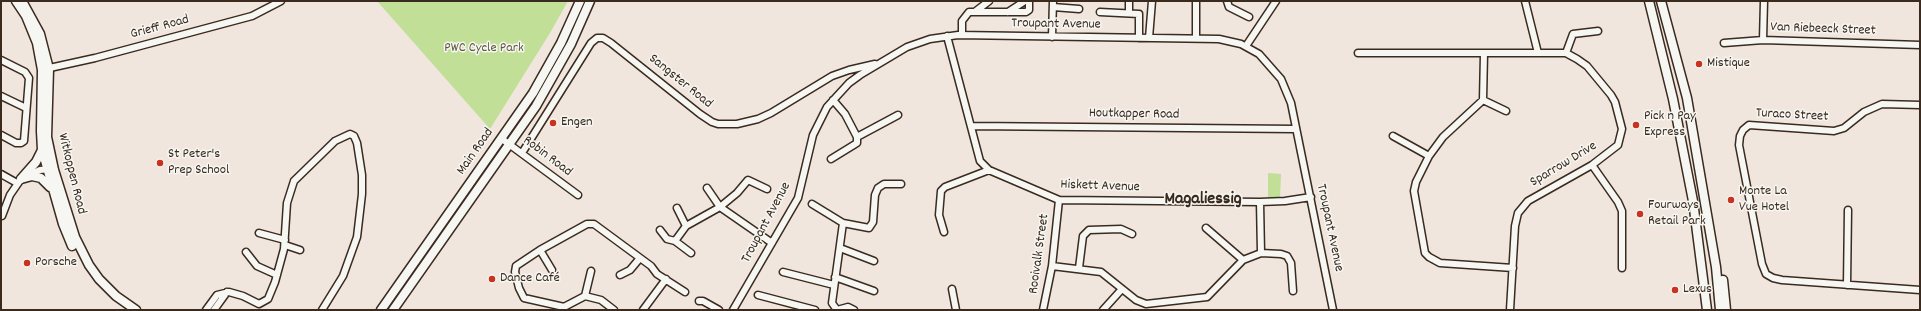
<!DOCTYPE html>
<html>
<head>
<meta charset="utf-8">
<style>
  body { margin:0 }
  #map { position:relative; width:1921px; height:311px; overflow:hidden; background:#f0e6de; font-family:Dekko,sans-serif }
  canvas { display:block }
  .frame { position:absolute; inset:0; border:2px solid #3b2a1e; pointer-events:none }
</style>
</head>
<body>
<div id="map">
<canvas width="1921" height="311"></canvas>
<div class="frame"></div>
</div>
<script>
const c = document.querySelector('canvas').getContext('2d');
c.lineJoin = 'round';
function paint(path, color) { c.fillStyle = color; c.fill(path, 'evenodd'); }
const toPath = rows => new Path2D(rows.map(r => 'M' + r).join(''));
function stroke(path, color, width, dash) { c.strokeStyle = color; c.lineWidth = width; c.lineCap = dash ? 'butt' : 'round'; c.setLineDash(dash || []); c.stroke(path); }
function drawText(font, color, halo, rows, align = 'center') {
  c.font = font + ' Dekko,sans-serif'; c.lineWidth = 3; c.setLineDash([]); c.textBaseline = 'middle'; c.strokeStyle = halo; c.fillStyle = color; for (const [text, x, y, turn = 0] of rows) {
    c.save(); c.translate(x, y); c.rotate((+turn || 0) * Math.PI / 180); c.textAlign = isNaN(turn) ? turn : align; if (halo) c.strokeText(text, 0, 0); c.fillText(text, 0, 0); c.restore();
  }
}
const green = toPath([
  [377,1,568,1,550,33,490,129],
  [1268,173,1281,174,1280,198,1268,197]
]);
const minor = toPath([
  [1227,1,1229,7,1249,17],
  [1525,1,1538,53],
  [1053,7,1079,9],
  [976,11,989,1],
  [1008,12,1025,1],
  [1100,12,1139,14,1139,38],
  [1129,13,1129,1],
  [962,35,962,21,969,12,1026,12,1029,10,1029,1],
  [947,36,980,161,989,170,1059,200,1260,202,1285,201,1311,197],
  [1052,37,1053,1],
  [1149,38,1152,1],
  [1196,38,1196,1],
  [1763,40,1764,1],
  [1724,43,1763,40,1920,45],
  [1246,46,1276,1],
  [1358,53,1566,53,1577,59,1587,66,1611,95,1615,102,1622,129,1618,145,1592,165,1528,201,1518,213,1515,226,1510,310],
  [1566,53,1573,34,1598,31],
  [1484,54,1483,100,1443,137,1429,156,1416,182,1414,191,1425,253,1429,257,1440,263,1513,268],
  [1,60,25,72,29,78,24,141,21,143,16,143,1,135],
  [45,69,95,58,252,16,281,1],
  [1,96,26,108],
  [833,100,845,114,857,137],
  [1483,100,1506,111],
  [1920,105,1882,104,1864,112,1844,128,1834,131,1749,125,1743,130,1740,136,1739,145,1762,264,1766,274,1773,278,1782,280,1920,290],
  [971,126,1296,129],
  [1393,136,1429,156],
  [502,139,578,195],
  [522,153,591,43,597,38,603,38,611,43,700,114,712,122,718,124,737,124,758,119,771,113,832,76,849,70,875,64],
  [831,159,857,143,857,137,898,115],
  [1592,165,1618,202,1622,211,1622,268],
  [1,174,17,183],
  [707,188,720,207,772,243],
  [1260,202,1261,253],
  [812,204,843,223,832,303,837,310,848,307,854,310],
  [677,208,686,226],
  [2,216,10,195,21,179,40,170,50,169],
  [843,223,869,228,873,222,875,195,878,188,884,184,901,184],
  [1206,228,1243,260],
  [660,230,667,239,675,241,691,253],
  [944,232,939,215,941,191,945,187,989,170],
  [259,233,285,240],
  [675,241,686,226,720,207,737,193,748,180,767,189],
  [285,245,300,250],
  [840,248,874,261],
  [540,250,552,270],
  [246,252,257,266,277,275],
  [1052,266,1101,272,1136,300,1146,304,1207,297,1243,260,1261,253,1281,254,1287,256,1291,263,1293,291],
  [1079,268,1083,236,1089,230,1121,229,1132,234],
  [783,272,834,285],
  [620,275,630,270,640,258],
  [835,277,874,291],
  [1847,285,1848,210],
  [952,289,956,310],
  [758,295,815,310],
  [585,296,591,271],
  [699,301,703,301,719,310],
  [206,310,217,295,229,292,243,296,259,304,268,299,275,282,284,249,287,203,294,181,335,141,350,134,354,136,357,143,362,175,362,194,359,220,357,237,343,276,322,310],
  [214,310,227,292],
  [614,310,601,300,585,296,564,307,524,298,519,288,515,272,516,266,540,250,587,224,594,224,651,266,657,274,685,292],
  [643,310,666,279],
  [733,310,798,198,813,135,827,107,849,83,860,75,907,47,930,39,958,35,1219,39,1241,44,1259,54,1281,79,1291,103,1333,310],
  [1043,310,1052,266,1059,200],
  [1103,310,1122,289]
]);
const major = toPath([
  [16,1,26,16,37,43,42,70,41,131,42,150,63,224,72,246],
  [22,1,40,34,49,69,47,137,54,170,75,237,89,265,99,279,116,296,136,310],
  [1649,1,1673,99,1693,201,1707,310],
  [1661,1,1687,98,1716,267,1720,310],
  [21,179,32,176,41,178,50,187],
  [21,179,36,162,42,150],
  [1723,280,1726,310],
  [381,310,533,93,561,43,580,1],
  [393,310,536,106,571,44,590,1]
]);
const markers = [
  [1699,64,4,"#c8321e"],
  [553,123,4,"#c8321e"],
  [1636,125,4,"#c8321e"],
  [160,163,4,"#c8321e"],
  [1731,200,4,"#c8321e"],
  [1640,214,4,"#c8321e"],
  [27,263,4,"#c8321e"],
  [492,279,4,"#c8321e"],
  [1675,290,4,"#c8321e"]
];
const streetNames = [
  ["Troupant Avenue",1056,25,1],
  ["Grieff Road",160,28,-15],
  ["Van Riebeeck Street",1823,30,2],
  ["Sangster Road",680,82,39],
  ["Houtkapper Road",1134,115,1],
  ["Turaco Street",1792,116,3],
  ["Main Road",476,152,-55],
  ["Robin Road",547,157,37],
  ["Sparrow Drive",1564,165,-31],
  ["Witkoppen Road",71,174,76],
  ["Hiskett Avenue",1100,187,2],
  ["Troupant Avenue",767,223,-62],
  ["Troupant Avenue",1329,228,78],
  ["Rooivalk Street",1040,254,-82]
];
const parkNames = [
  ["PWC Cycle Park",484,49]
];
const poiNames = [
  ["Mistique",1707,64],
  ["Pick n Pay",1644,117],
  ["Express",1644,133],
  ["Engen",561,123],
  ["St Peter's",168,155],
  ["Prep School",168,171],
  ["Monte La",1739,192],
  ["Vue Hotel",1739,208],
  ["Fourways",1648,206],
  ["Retail Park",1648,222],
  ["Porsche",35,263],
  ["Dance Café",500,279],
  ["Lexus",1683,290]
];
const districtNames = [
  ["Magaliessig",1203,201]
];
paint(green, '#c1df97');
stroke(minor, '#3b2a1e', 9);
stroke(major, '#3b2a1e', 11);
stroke(minor, '#f6f6f2', 6);
stroke(major, '#f6f6f2', 8);
for (const [x, y, r, color] of markers) { const dot = new Path2D(); dot.arc(x, y, r, 0, 2 * Math.PI); c.fillStyle = color; c.fill(dot); stroke(dot, '#f6f6f2', 1.5); }
drawText('14px', '#3b2a1e', '#f6f6f2', streetNames);
drawText('14px', '#5c573c', '#f6f6f2', parkNames);
drawText('14px', '#3b2a1e', '#f6f6f2', poiNames, 'left');
drawText('bold 18px', '#3b2a1e', '#f6f6f2', districtNames);
</script>
</body>
</html>
